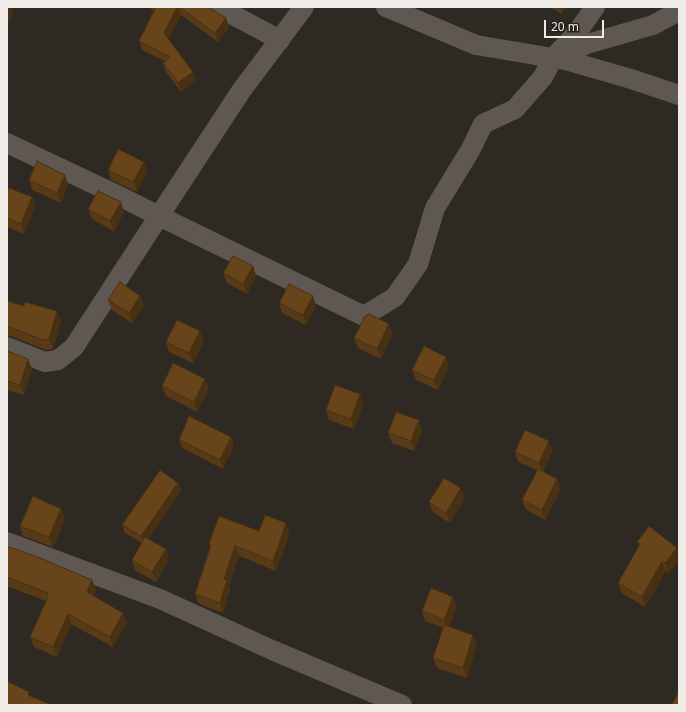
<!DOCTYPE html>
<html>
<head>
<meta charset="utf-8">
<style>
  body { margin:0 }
  #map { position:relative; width:686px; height:712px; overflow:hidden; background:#2f2923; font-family:"Noto Sans",sans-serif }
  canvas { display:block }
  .frame { position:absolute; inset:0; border:8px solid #efebe7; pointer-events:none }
  .scale { position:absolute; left:544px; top:20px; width:60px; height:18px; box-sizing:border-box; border:2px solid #efebe7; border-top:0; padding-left:5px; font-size:12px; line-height:14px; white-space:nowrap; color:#efebe7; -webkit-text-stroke:3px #251f1a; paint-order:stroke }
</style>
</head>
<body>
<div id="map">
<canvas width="686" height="712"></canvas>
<div class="frame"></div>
<div class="scale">20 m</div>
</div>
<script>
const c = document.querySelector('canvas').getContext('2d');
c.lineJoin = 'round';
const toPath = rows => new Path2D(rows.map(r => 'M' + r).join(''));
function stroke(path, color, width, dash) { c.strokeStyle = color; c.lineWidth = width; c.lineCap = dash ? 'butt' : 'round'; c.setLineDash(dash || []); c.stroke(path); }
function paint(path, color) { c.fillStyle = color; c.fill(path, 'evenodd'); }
const minor = toPath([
  [218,7,280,40],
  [386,7,476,45,565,60,631,79,679,95],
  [561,55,587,44,653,25,679,11],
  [7,143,117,195,159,216,364,316,395,297,418,264,435,208,471,149,483,124,515,109,543,77,553,58,576,34,595,7],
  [7,347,45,362,58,360,74,347,159,216,241,91,304,7],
  [7,542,160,599,272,650,402,705]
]);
const wall = toPath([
  [151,7,208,7,226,18,229,27,218,42,181,15,168,39,193,72,196,81,181,92,166,72,163,63,165,61,142,50,139,41,154,10,151,9],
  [550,7,566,7,562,14],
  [144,162,147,172,137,192,111,180,108,170],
  [65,175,68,185,61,203,32,190,29,180],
  [7,192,32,197,35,207,24,234,7,227],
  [88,209,124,212,114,231,92,219],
  [253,266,256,276,247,294,227,283,223,273],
  [140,296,144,306,132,323,112,310,108,300],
  [7,301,24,306,57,311,61,321,53,349,46,350,11,336,7,336],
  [279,303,316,306,306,325,282,313],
  [393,334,381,359,358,348,354,338],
  [204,341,193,363,169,352,166,342],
  [7,352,32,369,24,395,7,390],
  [449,367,438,390,416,380,412,370],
  [205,379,209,389,197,412,166,396,162,386],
  [363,404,354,429,329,420,326,410],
  [422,430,414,451,392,443,388,433],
  [231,437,234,445,223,469,182,448,179,440],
  [549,441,553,451,543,472,557,479,561,489,545,520,526,510,522,500,537,470,518,462,515,452],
  [178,483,181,491,148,539,166,549,169,559,156,582,135,570,132,560,142,543,125,533,122,525],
  [465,498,450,523,433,512,429,502],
  [61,509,65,519,53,547,23,536,20,526],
  [259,531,290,533,276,571,239,556,229,585,230,590,223,613,199,604,195,594,210,546,209,544],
  [637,542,677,548,679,553,679,560,669,573,666,571,645,607,622,593,618,583,639,546],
  [7,547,96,590,93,596,127,623,113,647,71,624,57,657,34,647,30,637,46,601,7,586],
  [457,607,449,627,477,645,467,678,437,668,433,658,443,628,425,621,422,611]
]);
const shadedWall = toPath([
  [8,7,12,7,13,11,7,28],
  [177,7,178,7,181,15,167,42,164,33],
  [560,7,566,7,562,14],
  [226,18,229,27,218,42,215,33],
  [193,72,196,81,181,92,178,83],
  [144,162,147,172,137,192,133,182],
  [65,175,68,185,61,203,57,193],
  [32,197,35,207,24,234,21,224],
  [121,202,124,212,114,231,110,221],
  [253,266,256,276,247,294,243,284],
  [140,296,144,306,132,323,129,313],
  [313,296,316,306,306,325,303,315],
  [57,311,61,321,53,349,49,339],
  [389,324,393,334,381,359,377,349],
  [200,331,204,341,193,363,189,353],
  [446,357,449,367,438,390,434,380],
  [28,359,32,369,24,395,20,385],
  [205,379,209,389,197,412,194,402],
  [360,394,363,404,354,429,351,419],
  [419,420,422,430,414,451,411,441],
  [231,437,234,445,223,469,220,460],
  [549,441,553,451,543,473,539,463],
  [557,479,561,489,545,520,542,510],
  [178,483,181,491,144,545,141,536],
  [461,488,465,498,450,523,446,513],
  [61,509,65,519,53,547,49,537],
  [286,523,290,533,276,571,273,561],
  [235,546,239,556,229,585,230,590,223,613,220,603,224,579],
  [677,548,679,553,679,560,669,573,665,563],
  [166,549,169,559,156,582,152,572],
  [662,561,666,571,645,607,642,597],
  [92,580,96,590,90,602,87,592],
  [453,597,457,607,448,630,444,620],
  [123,613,127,623,113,647,110,637],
  [68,614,71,624,57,657,53,647],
  [473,635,477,645,467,678,463,668]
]);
const building = toPath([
  [156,7,177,7,164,33,193,72,178,83,163,63,170,57,139,41,156,7],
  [179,7,208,7,226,18,215,33,179,7],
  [118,149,144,162,133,182,108,170,118,149],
  [37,161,65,175,57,193,29,180,37,161],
  [9,188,32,197,21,224,7,218,7,192,9,188],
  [98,191,121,202,110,221,88,209,98,191],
  [233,256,253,266,243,284,223,273,233,256],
  [120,282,140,296,129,313,108,300,120,282],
  [289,284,313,296,303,315,279,303,289,284],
  [7,301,24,306,25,302,57,311,49,339,43,340,7,326,7,301],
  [369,314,389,324,377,349,354,338,365,316,369,314],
  [177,320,200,331,189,353,166,342,177,320],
  [424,346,446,357,434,380,412,370,424,346],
  [7,351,28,359,20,385,7,381,7,351],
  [173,363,205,379,194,402,162,386,173,363],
  [335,385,360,394,351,419,326,410,335,385],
  [396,412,419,420,411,441,388,433,396,412],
  [189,416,231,437,220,460,179,440,189,416],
  [525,430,549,441,539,463,515,452,525,430],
  [538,469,557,479,542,510,522,500,538,469],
  [160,470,178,483,141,536,122,525,160,470],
  [444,478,461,488,446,513,429,502,444,478],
  [33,496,61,509,49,537,20,526,33,496],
  [265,515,286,523,273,561,235,546,224,579,227,580,220,603,195,594,211,545,209,544,219,516,259,531,265,515],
  [649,526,677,548,665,563,662,561,642,597,618,583,640,544,637,542,649,526],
  [145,537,166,549,152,572,132,560,145,537],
  [7,547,10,548,10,547,40,558,92,580,87,592,123,613,110,637,68,614,53,647,30,637,47,599,46,599,48,593,7,577,7,547],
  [431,588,453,597,444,620,422,611,431,588],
  [444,625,473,635,463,668,433,658,444,625],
  [7,681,29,692,28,695,51,705,7,705,7,681],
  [679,691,679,705,672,705,679,691]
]);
stroke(minor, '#5f5852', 20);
paint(wall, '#593a16');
paint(shadedWall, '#483012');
paint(building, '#674419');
stroke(building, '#483012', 1);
</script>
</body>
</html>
